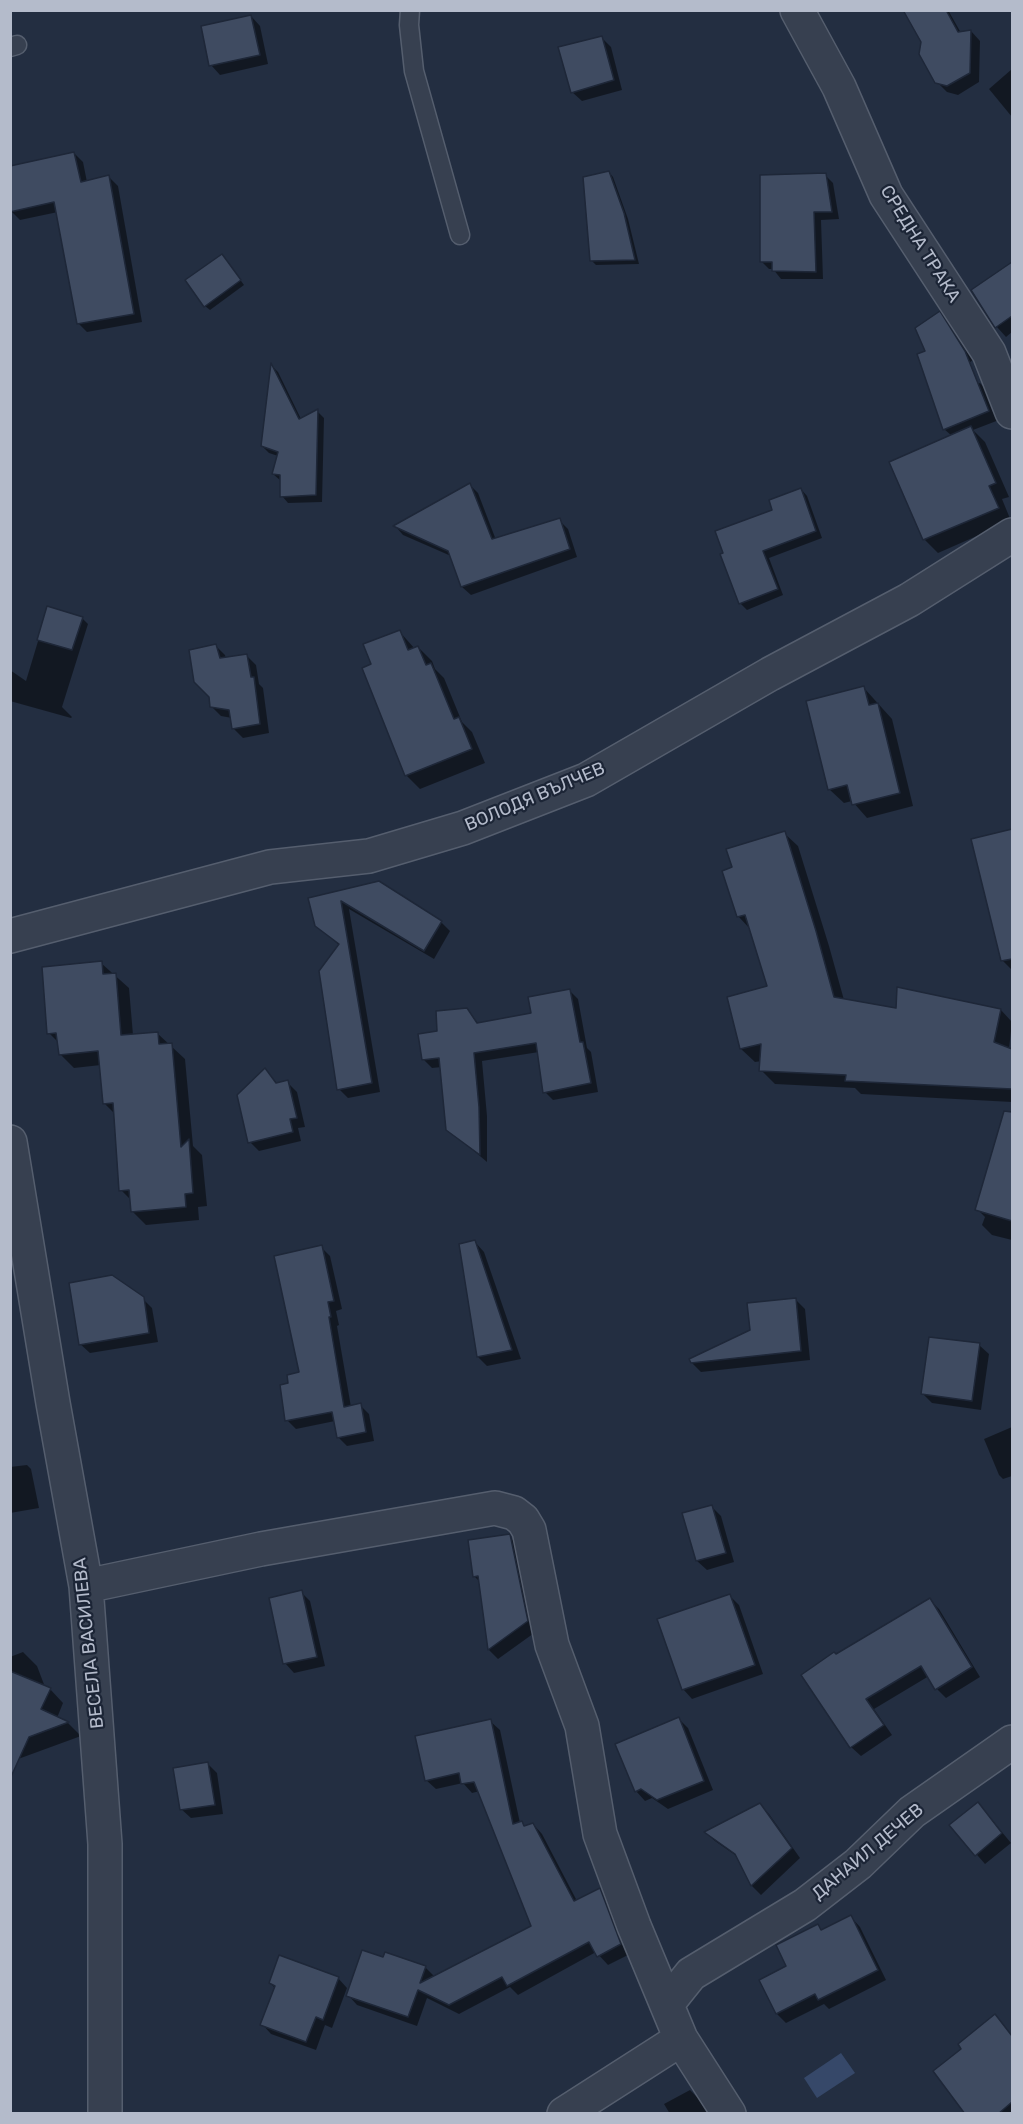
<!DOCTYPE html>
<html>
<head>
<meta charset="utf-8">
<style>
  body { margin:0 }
  #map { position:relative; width:1023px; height:2124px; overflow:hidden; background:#232e41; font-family:Rubik,sans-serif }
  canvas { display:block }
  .frame { position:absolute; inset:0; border:12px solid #b4bbcb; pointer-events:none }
</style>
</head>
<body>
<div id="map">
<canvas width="1023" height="2124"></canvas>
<div class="frame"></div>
</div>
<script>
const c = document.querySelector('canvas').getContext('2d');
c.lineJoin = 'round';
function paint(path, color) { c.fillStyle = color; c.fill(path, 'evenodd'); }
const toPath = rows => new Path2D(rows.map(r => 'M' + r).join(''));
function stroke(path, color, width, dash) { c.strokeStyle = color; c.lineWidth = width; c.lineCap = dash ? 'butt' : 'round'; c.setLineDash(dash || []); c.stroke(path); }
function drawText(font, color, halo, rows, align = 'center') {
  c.font = font + ' Rubik,sans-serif'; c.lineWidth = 4.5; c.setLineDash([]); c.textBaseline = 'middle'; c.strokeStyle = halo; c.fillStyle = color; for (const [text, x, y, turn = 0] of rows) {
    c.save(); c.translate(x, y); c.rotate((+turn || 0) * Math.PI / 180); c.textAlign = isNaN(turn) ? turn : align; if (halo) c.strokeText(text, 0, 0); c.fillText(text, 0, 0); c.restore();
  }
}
const water = toPath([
  [841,2053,855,2073,817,2098,804,2078]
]);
const shadow = toPath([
  [918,10,948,10,961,33,971,31,980,41,979,82,958,95,947,92,937,82],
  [251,16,260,26,268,64,220,75,211,65],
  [601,37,611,47,622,90,582,101,572,92],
  [1012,69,1012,117,989,89],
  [74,153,83,162,87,182,109,177,118,186,142,322,87,332,78,323,58,212,20,220,12,212],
  [609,172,613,177,628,219,639,264,596,265,591,260],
  [825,175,833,183,839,219,821,220,823,279,781,279,773,269,769,269,761,261],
  [226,260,244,285,210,310,205,306],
  [1008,267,1012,271,1012,332,1006,337,997,327,973,291],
  [939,313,949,323,973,360,944,381],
  [272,366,278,372,301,419,317,411,324,418,322,502,288,503,282,496,281,481,273,474,278,456,269,453,262,446],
  [980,383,989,393,999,420,973,430,985,442,1009,497,1002,499,1011,521,938,553,925,540,891,463,952,436,944,429,934,399],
  [470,485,478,493,496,540,559,520,568,529,577,557,471,595,462,587,451,556,403,535,396,527],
  [801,489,807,496,822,538,769,558,783,595,747,610,740,603,774,510],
  [48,608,82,618,88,624,62,707,72,717,71,718,10,701,10,670,26,681],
  [399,631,415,649,418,647,432,661,435,669,444,678,462,722,472,732,485,763,420,789,406,775,373,665],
  [215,645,225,655,226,659,247,656,256,665,259,684,263,688,269,733,243,738,233,728,232,718,221,716,212,707],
  [864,688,892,719,913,806,867,818,852,801,844,803,830,790],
  [1012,830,1012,970,1002,960,973,840],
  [784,833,798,846,829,946,844,1000,897,1009,1001,1010,1012,1022,1009,1049,1012,1051,1012,1102,861,1094,855,1088,775,1084,761,1070,762,1061,755,1062,741,1049,769,987,751,930,738,916,734,868],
  [379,883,441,922,450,931,434,959,349,909,380,1092,348,1098,339,1089,340,946,316,925,310,899],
  [101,963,129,988,133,1035,157,1033,185,1059,193,1146,202,1155,207,1206,198,1207,199,1220,146,1225,132,1211,131,1200,121,1190,115,1114,105,1104,101,1065,74,1068,60,1054,59,1043,49,1033],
  [569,990,578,999,587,1048,591,1052,598,1092,553,1100,545,1092,539,1052,482,1061,487,1116,487,1162,448,1129,442,1067,432,1068,424,1060,439,1032,466,1010,479,1024,532,1014],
  [265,1070,278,1084,287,1082,297,1092,305,1127,298,1128,301,1141,259,1151,250,1142],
  [991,1161,1012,1168,1012,1240,992,1235,982,1225,985,1217,977,1209],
  [475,1242,484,1252,521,1359,487,1366,478,1357],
  [321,1247,330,1256,342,1309,336,1311,339,1325,337,1326,351,1407,360,1405,369,1414,374,1441,347,1446,338,1437,335,1421,296,1429,287,1420,290,1384,301,1373],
  [143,1299,152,1308,158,1342,90,1353,80,1344],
  [795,1299,805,1309,810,1360,701,1372,692,1363,751,1331],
  [979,1345,989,1354,981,1410,932,1403,923,1394],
  [1012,1427,1012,1476,1003,1479,999,1475,984,1439],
  [27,1465,31,1469,39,1508,10,1513,10,1467],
  [711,1506,721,1516,734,1562,707,1570,697,1561],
  [509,1536,519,1546,537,1631,498,1659,489,1650,480,1582,474,1576],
  [301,1592,310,1601,325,1666,294,1673,285,1663],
  [730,1596,739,1605,763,1674,692,1699,683,1689],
  [930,1600,939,1609,980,1677,946,1698,937,1689,929,1676,874,1709,892,1735,861,1756,851,1747,836,1656],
  [23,1652,37,1666,45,1687,50,1689,63,1703,57,1718,68,1723,81,1736,10,1762,10,1657],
  [679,1719,688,1728,713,1790,668,1809,652,1798,645,1801,636,1791],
  [490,1721,500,1730,520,1823,526,1827,533,1824,542,1834,577,1901,600,1890,609,1899,630,1954,608,1965,596,1952,518,1995,510,1987,459,2014,427,1998,417,2026,357,2005,348,1995,425,1967,435,1977,533,1927,480,1791,472,1793,463,1783,436,1789,426,1780],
  [208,1764,217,1773,223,1814,191,1818,181,1809],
  [759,1804,769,1814,800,1858,761,1895,752,1886,738,1857,715,1841,706,1833],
  [987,1814,1011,1843,985,1864,951,1825],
  [851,1917,860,1927,886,1980,829,2009,824,2004,786,2023,777,2014,788,1967,818,1926,823,1931],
  [338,1978,347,1988,332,2028,325,2025,316,2050,271,2034,262,2024,275,1988,270,1983],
  [995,2016,1012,2035,1012,2114,967,2114,964,2049],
  [690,2090,699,2099,708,2114,670,2114,664,2104]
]);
const building = toPath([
  [903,10,946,10,958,32,971,30,970,73,947,86,935,83,919,54,921,42,903,10],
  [251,15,260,55,209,66,201,26,251,15],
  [602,36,614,80,571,93,558,47,602,36],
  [74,152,81,182,109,175,134,314,77,324,54,202,10,212,10,166,74,152],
  [609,171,624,213,635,260,590,261,583,177,609,171],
  [826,173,832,212,814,212,816,272,772,271,772,262,760,262,760,175,826,173],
  [222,254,241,280,204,307,185,280,222,254],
  [1012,262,1012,316,995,328,971,290,1012,262],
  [940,311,965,351,989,411,943,430,917,354,925,351,915,328,940,311],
  [271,363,299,419,318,409,316,495,280,497,280,475,272,474,278,452,261,446,271,363],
  [971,426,996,483,989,486,999,508,923,540,889,462,971,426],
  [470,483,492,539,560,518,570,549,461,587,448,551,393,526,470,483],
  [801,488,816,531,763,551,778,589,739,604,720,554,723,553,715,531,772,510,769,500,801,488],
  [47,606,83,617,72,650,37,640,47,606],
  [400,630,408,650,418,646,426,665,431,663,454,719,459,717,472,749,405,776,362,668,371,664,363,644,400,630],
  [216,644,220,658,247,654,251,677,254,677,260,724,232,729,229,710,210,707,209,697,194,682,189,650,216,644],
  [864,686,869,705,878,703,900,793,852,805,847,785,828,790,806,701,864,686],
  [1012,829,1012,959,1001,961,971,839,1012,829],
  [785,831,816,931,834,997,896,1008,897,987,1001,1009,994,1042,1012,1049,1012,1089,845,1081,846,1075,759,1071,761,1044,740,1049,727,997,767,986,745,915,737,917,722,871,732,867,726,849,785,831],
  [379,881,442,921,424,951,341,901,372,1083,337,1090,319,971,339,944,315,926,308,898,379,881],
  [102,961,103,974,116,973,121,1035,158,1032,159,1044,172,1043,181,1147,189,1139,193,1193,185,1194,186,1207,131,1212,129,1190,119,1191,113,1103,103,1104,98,1051,59,1055,56,1033,47,1034,42,967,102,961],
  [570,989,580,1042,583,1042,591,1083,543,1093,536,1043,474,1053,479,1107,480,1155,446,1130,439,1058,422,1060,418,1034,437,1031,436,1011,467,1008,477,1023,531,1013,528,997,570,989],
  [265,1068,276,1083,288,1080,297,1118,290,1119,293,1132,248,1143,237,1095,265,1068],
  [1004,1111,1012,1112,1012,1221,975,1210,1004,1111],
  [475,1240,512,1350,477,1357,459,1244,475,1240],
  [322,1245,334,1301,328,1302,331,1317,329,1317,344,1407,361,1403,366,1432,337,1438,332,1412,285,1421,280,1385,288,1383,287,1375,299,1372,274,1256,322,1245],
  [112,1275,144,1297,149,1333,79,1345,69,1283,112,1275],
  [796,1298,801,1351,691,1363,689,1359,750,1330,747,1303,796,1298],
  [929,1337,980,1343,972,1401,921,1394,929,1337],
  [712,1505,726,1553,696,1561,682,1513,712,1505],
  [510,1534,528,1621,488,1650,478,1576,473,1577,468,1540,510,1534],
  [302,1590,317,1657,283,1664,269,1598,302,1590],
  [730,1594,755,1665,682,1690,657,1619,730,1594],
  [930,1598,972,1667,935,1690,921,1666,866,1699,884,1725,850,1748,801,1675,834,1652,836,1654,930,1598],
  [10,1671,51,1688,41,1709,69,1722,29,1737,10,1779,10,1671],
  [679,1717,704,1781,657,1800,641,1789,635,1792,615,1744,679,1717],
  [491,1719,513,1824,522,1821,524,1826,533,1823,574,1901,600,1888,621,1944,597,1957,589,1942,507,1986,502,1977,449,2005,418,1990,408,2017,346,1996,362,1950,383,1957,385,1952,426,1966,420,1983,531,1926,474,1782,461,1784,459,1773,425,1781,415,1736,491,1719],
  [208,1762,215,1805,180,1810,173,1768,208,1762],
  [978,1802,1002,1833,975,1856,949,1825,978,1802],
  [760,1803,792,1848,751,1886,735,1854,704,1832,760,1803],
  [851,1915,878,1970,818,2000,815,1994,776,2014,759,1980,786,1966,776,1945,818,1924,821,1930,851,1915],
  [279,1955,339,1977,323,2020,316,2017,306,2042,260,2025,275,1986,269,1983,279,1955],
  [995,2014,1012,2036,1012,2102,998,2114,965,2114,933,2071,961,2049,958,2044,995,2014]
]);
const service = toPath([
  [410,10,409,25,414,71,460,235],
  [10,47,17,45]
]);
const minor = toPath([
  [797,10,839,87,886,195,989,353,1012,412],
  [10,936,270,867,369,856,463,828,586,780,770,674,909,600,1012,535],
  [10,1142,53,1403,86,1586,105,1844,105,2114],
  [86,1586,261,1549,495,1508,514,1513,523,1520,529,1530,552,1645,582,1726,600,1834,634,1926,681,2039,729,2114],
  [667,2004,691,1974,805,1905,858,1864,912,1812,1012,1742],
  [564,2114,681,2039]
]);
const streetNames = [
  ["СРЕДНА ТРАКА",920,244,58],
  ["ВОЛОДЯ ВЪЛЧЕВ",535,797,-23],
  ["ВЕСЕЛА ВАСИЛЕВА",89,1643,-96],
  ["ДАНАИЛ ДЕЧЕВ",868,1852,-40]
];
paint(water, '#364869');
paint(shadow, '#0007');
paint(building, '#3f4b61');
stroke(building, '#1e2738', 1.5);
stroke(service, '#555e6e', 21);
stroke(minor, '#555e6e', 36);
stroke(service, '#374050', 18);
stroke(minor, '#374050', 33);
drawText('18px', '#b4bbcb', '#1c2536', streetNames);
</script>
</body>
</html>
